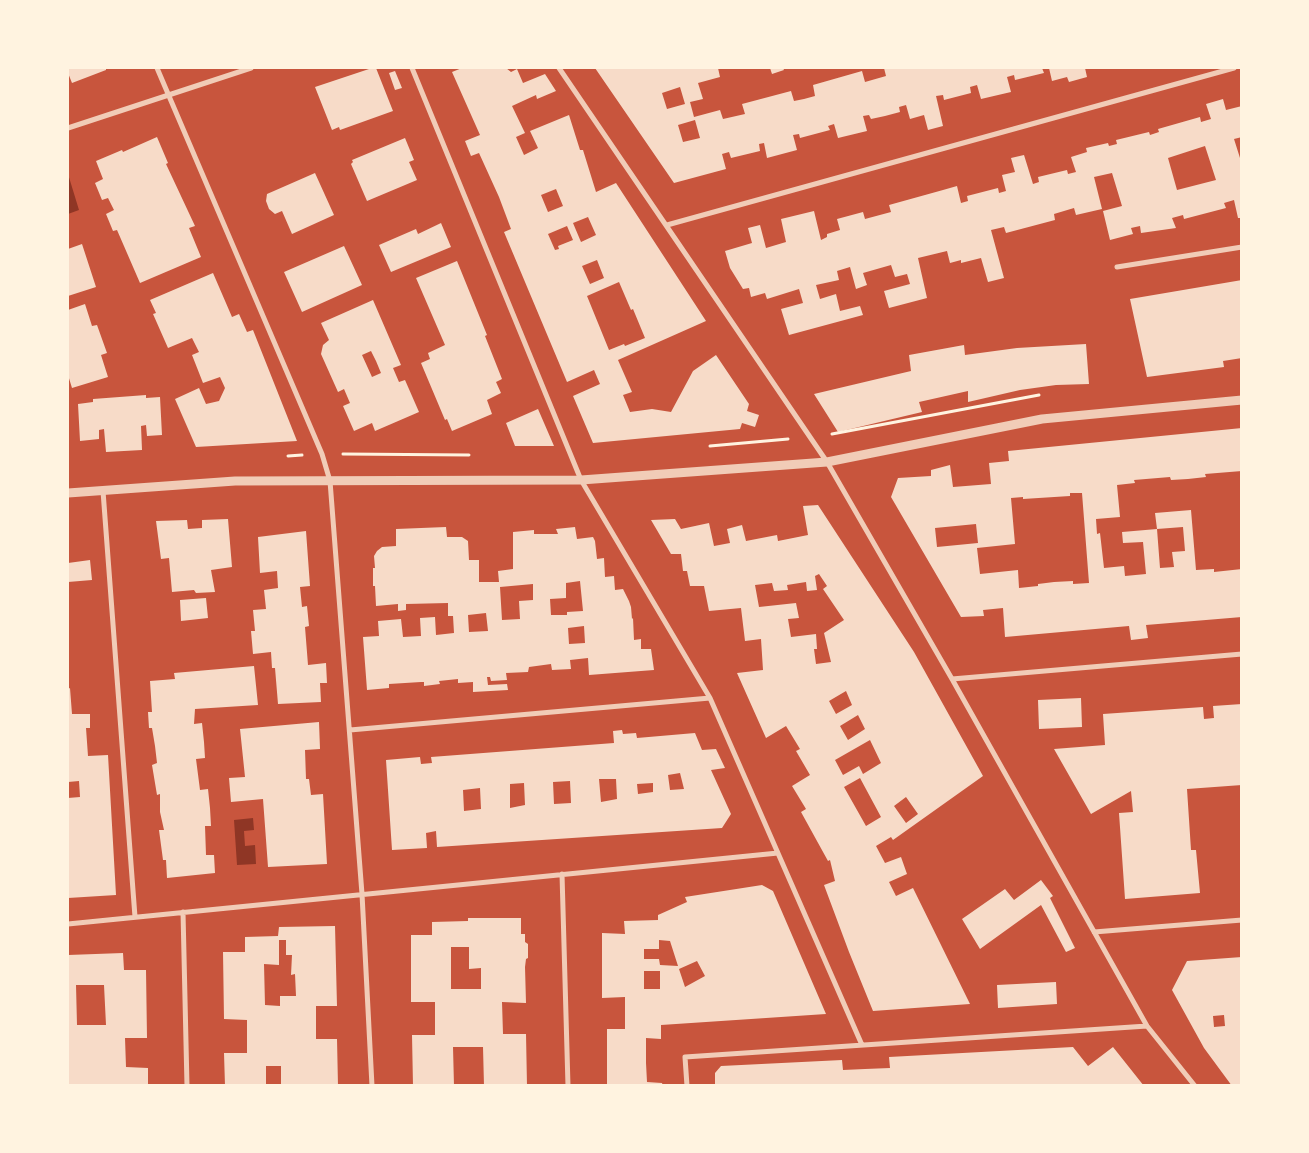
<!DOCTYPE html>
<html>
<head>
<meta charset="utf-8">
<style>
  body { margin:0 }
  #map { position:relative; width:1309px; height:1153px; overflow:hidden; background:#c8553d; font-family:"Roboto Condensed",sans-serif }
  canvas { display:block }
  .frame { position:absolute; inset:0; border:69px solid #fff3e0; pointer-events:none }
</style>
</head>
<body>
<div id="map">
<canvas width="1309" height="1153"></canvas>
<div class="frame"></div>
</div>
<script>
const c = document.querySelector('canvas').getContext('2d');
c.lineJoin = 'round';
function paint(path, color) { c.fillStyle = color; c.fill(path, 'evenodd'); }
const toPath = rows => new Path2D(rows.map(r => 'M' + r).join(''));
function stroke(path, color, width, dash) { c.strokeStyle = color; c.lineWidth = width; c.lineCap = dash ? 'butt' : 'round'; c.setLineDash(dash || []); c.stroke(path); }
const water = toPath([
  [68,174,79,210,68,214],
  [253,818,254,830,244,831,245,846,255,845,256,864,237,865,234,820]
]);
const building = toPath([
  [68,68,106,68,106,70,72,83,68,73],
  [372,68,376,68,393,111,340,130,339,127,332,130,315,87],
  [462,68,506,68,511,72,517,69,523,83,545,74,556,91,537,99,536,95,512,106,525,133,516,137,524,155,538,148,530,131,569,115,580,150,583,150,596,192,616,183,706,321,618,360,632,392,623,395,630,412,652,409,671,412,693,371,716,355,749,404,747,411,759,415,755,427,742,423,740,429,593,443,573,396,600,384,594,370,567,382,504,232,511,229,499,197,479,153,471,156,465,141,480,135,452,72],
  [556,189,563,206,548,212,541,195],
  [588,217,596,235,581,242,573,223],
  [567,226,573,240,558,246,559,249,555,250,548,234],
  [597,260,604,278,590,284,582,266],
  [619,282,631,310,633,309,645,338,625,346,624,344,609,350,587,296],
  [595,68,718,68,720,77,698,83,703,99,690,102,694,117,720,110,723,119,745,114,742,104,791,91,794,101,804,99,815,96,813,85,862,71,865,82,886,76,884,68,1042,68,1044,73,1015,80,1014,75,1007,77,1011,92,981,99,977,85,970,87,971,93,944,100,943,95,936,96,943,126,928,130,924,115,910,119,906,105,899,107,900,112,885,116,871,119,869,115,863,116,867,131,838,138,834,124,828,126,830,130,800,138,799,134,793,135,797,150,767,158,764,143,759,144,760,151,731,158,729,152,722,154,726,169,674,183],
  [680,87,685,104,667,109,662,93],
  [695,120,700,138,683,142,678,125],
  [770,68,783,68,784,70,772,74],
  [1049,68,1085,68,1087,77,1069,82,1067,77,1052,81],
  [395,71,402,88,395,90,389,73],
  [1223,99,1226,110,1242,106,1242,137,1234,139,1240,158,1242,158,1242,218,1238,218,1234,200,1224,203,1226,208,1184,219,1183,215,1172,218,1176,228,1141,233,1140,226,1131,228,1133,234,1110,240,1103,211,1122,206,1112,173,1094,177,1102,209,1076,215,1074,208,1054,214,1055,220,1006,233,1004,227,991,230,1004,278,988,282,981,258,961,263,961,260,950,263,947,251,918,258,927,298,889,308,884,291,910,284,907,274,895,277,891,265,863,273,867,285,856,289,850,267,837,271,839,280,816,285,820,299,836,294,840,311,860,306,863,315,789,335,781,309,803,303,799,289,767,299,765,293,751,297,749,288,743,289,730,268,725,251,752,243,748,228,760,225,766,248,786,242,781,219,814,211,821,240,827,237,827,234,840,230,837,219,863,212,865,219,891,212,889,205,943,190,957,186,961,203,968,201,967,196,998,188,999,193,1006,191,1002,175,1015,172,1011,158,1024,155,1033,184,1039,182,1038,177,1067,170,1068,174,1076,172,1071,157,1087,152,1086,148,1108,143,1109,146,1117,144,1116,140,1149,132,1150,135,1159,132,1158,129,1200,117,1201,122,1211,119,1206,104],
  [1205,146,1216,180,1177,190,1168,158],
  [157,137,168,163,166,164,195,226,189,228,201,257,140,283,117,230,113,231,106,214,114,210,108,198,102,200,95,183,103,179,96,161,122,150,123,152],
  [405,138,414,160,409,162,417,180,367,201,351,164,353,162,352,160],
  [315,173,334,215,292,234,282,211,275,214,269,209,266,201,267,194],
  [441,223,451,247,391,272,379,245,416,229,418,234],
  [82,244,96,287,68,296,68,249],
  [344,246,362,285,302,312,284,272],
  [457,261,487,335,485,336,502,379,496,382,501,393,487,400,492,414,452,431,447,419,445,420,421,363,430,359,428,353,445,345,416,278],
  [213,273,232,317,239,314,247,332,253,330,297,441,196,447,175,399,199,388,206,404,219,401,225,388,220,377,203,383,192,355,199,352,192,338,168,348,153,314,156,313,150,300],
  [1242,280,1242,358,1223,361,1224,367,1147,377,1130,299],
  [373,300,401,365,393,368,399,382,405,380,419,412,375,431,372,423,354,431,343,406,350,403,344,389,338,392,321,354,323,345,329,340,321,323],
  [371,351,376,361,381,373,372,377,362,355],
  [85,304,92,326,97,325,107,353,101,355,108,377,72,388,68,375,68,310],
  [1086,344,1089,384,1056,385,1020,390,968,402,968,391,919,402,922,412,838,432,814,394,911,371,909,355,964,345,965,355,1017,348],
  [146,395,146,398,160,397,162,435,147,436,146,425,141,426,142,450,106,452,104,429,99,430,99,439,80,441,78,404,93,402,93,399],
  [538,409,554,446,515,446,506,423],
  [1242,428,1242,471,1205,474,1206,477,1188,479,1171,480,1170,477,1134,480,1135,483,1117,485,1120,517,1096,519,1097,534,1100,533,1104,568,1124,566,1125,576,1146,574,1143,542,1123,543,1122,532,1157,529,1160,568,1174,567,1172,552,1185,551,1183,527,1157,529,1155,513,1191,510,1196,570,1214,569,1214,572,1242,569,1242,617,1146,625,1148,638,1131,640,1129,626,1005,637,1003,608,983,610,984,616,961,617,891,497,898,478,931,476,931,470,950,465,953,487,991,484,989,463,1009,461,1008,451],
  [1070,493,1082,493,1089,583,1073,584,1073,581,1054,582,1038,584,1038,586,1019,588,1018,570,980,574,977,548,1015,544,1011,498,1023,497,1023,499,1070,496],
  [976,524,978,543,937,547,935,528],
  [818,505,914,652,983,776,893,840,891,837,876,846,885,863,901,857,907,874,889,882,896,896,913,888,970,1004,873,1011,849,952,824,885,835,881,830,860,828,861,801,812,806,809,792,786,810,775,796,751,800,749,786,726,766,738,737,673,763,670,761,639,745,641,741,608,709,611,704,586,690,586,687,571,683,571,681,554,671,554,651,520,675,519,681,529,709,523,714,546,730,543,727,529,742,525,746,541,777,535,778,541,808,535,803,506],
  [819,574,827,586,823,589,844,620,824,633,831,662,816,664,814,649,817,649,816,634,791,637,788,619,799,618,796,603,759,607,755,585,772,583,774,591,788,590,787,585,806,582,807,591,817,590,815,576],
  [846,691,852,705,836,714,829,701],
  [858,715,865,729,848,740,840,726],
  [870,740,881,763,863,774,859,766,843,775,835,760],
  [860,778,881,817,866,826,844,787],
  [906,797,918,814,906,823,894,806],
  [228,519,232,567,211,570,215,592,196,593,194,590,172,592,169,558,161,559,156,521,187,520,188,529,202,528,202,520],
  [446,527,447,537,462,537,468,541,469,560,479,560,479,582,499,582,498,571,513,569,513,532,534,530,534,534,558,534,556,529,575,527,577,539,593,537,595,541,597,559,604,558,605,577,614,576,615,590,623,589,629,601,631,607,632,619,633,618,634,640,641,639,641,649,651,649,654,670,589,675,588,658,570,660,571,669,552,670,551,664,529,667,528,672,506,673,507,680,491,681,490,677,487,677,488,685,507,684,508,690,473,692,473,682,458,683,458,679,439,681,440,684,424,686,424,682,421,682,389,684,389,688,367,690,363,637,379,636,378,621,401,619,403,637,421,636,420,618,435,617,436,635,454,633,453,616,448,616,448,603,406,604,406,610,398,611,398,604,376,606,375,586,373,586,373,568,375,568,374,556,377,551,382,547,396,546,396,529],
  [580,581,583,611,567,612,567,615,551,615,550,599,566,598,566,583],
  [533,584,533,600,519,601,520,619,502,620,500,587],
  [486,613,488,631,469,632,468,615],
  [584,626,585,643,569,644,568,628],
  [306,531,310,586,300,587,302,607,307,606,309,626,305,627,308,665,326,663,327,683,320,683,321,702,278,704,275,668,272,668,271,652,253,654,251,631,255,631,253,610,266,609,264,590,278,588,277,571,260,573,258,537],
  [90,560,92,580,68,582,68,563],
  [206,598,208,618,181,621,180,600],
  [254,666,258,705,195,709,194,724,202,723,204,742,205,758,196,759,200,790,208,789,210,808,211,826,205,826,206,855,214,855,215,873,167,878,166,860,163,860,159,830,164,830,160,812,160,794,157,795,152,765,157,763,155,746,152,728,149,728,148,712,152,712,150,681,175,679,174,673],
  [70,688,72,714,90,714,90,728,86,728,88,756,108,755,116,895,68,898,68,798,80,797,79,781,68,782,68,689],
  [1081,698,1082,727,1039,729,1038,700],
  [1242,704,1242,785,1187,789,1191,850,1196,850,1200,893,1125,899,1119,813,1133,812,1131,791,1091,814,1054,749,1105,745,1103,714,1203,707,1204,719,1214,718,1213,706],
  [319,722,320,749,305,750,306,779,309,779,311,795,323,794,327,864,268,867,263,799,231,802,229,778,245,777,240,729],
  [622,730,623,734,636,733,637,738,695,733,702,750,716,749,725,768,711,770,731,814,722,828,437,847,436,831,426,833,427,848,392,850,386,760,420,757,421,764,432,763,431,757,614,743,613,731],
  [680,773,684,789,670,790,668,775],
  [599,779,616,779,617,799,601,802],
  [570,781,571,803,554,804,553,782],
  [524,783,525,805,510,808,510,784],
  [653,783,653,792,638,794,637,784],
  [480,788,481,809,464,811,463,790],
  [1041,880,1053,896,1050,898,1075,948,1066,952,1041,905,980,949,962,919,1005,889,1014,900],
  [762,885,773,891,826,1014,661,1025,661,1039,646,1038,646,1063,647,1082,662,1083,663,1086,607,1086,607,1029,625,1029,625,997,602,998,602,933,625,934,624,921,658,920,658,915,687,902,685,897],
  [659,940,670,941,678,966,660,965,659,959,644,959,644,949,659,949],
  [697,961,705,976,685,987,679,969],
  [644,971,660,971,660,989,644,989],
  [468,918,521,918,521,934,525,934,525,942,528,944,528,958,526,959,525,967,526,1003,502,1002,503,1034,526,1034,527,1086,484,1086,483,1047,453,1047,454,1086,413,1086,412,1035,435,1035,435,1002,411,1002,411,935,432,935,432,922,468,921],
  [451,947,469,947,469,969,481,968,481,989,451,989],
  [335,926,337,1006,316,1006,316,1039,337,1039,338,1086,281,1086,281,1066,266,1066,266,1086,225,1086,224,1053,247,1053,247,1020,224,1019,223,952,245,952,245,937,278,936,279,927],
  [279,940,286,940,286,955,292,955,291,975,295,974,296,996,280,996,280,1006,265,1005,264,964,279,965],
  [123,953,124,970,146,970,147,1038,125,1038,126,1067,148,1068,148,1086,68,1086,68,955],
  [76,985,104,985,106,1025,77,1025],
  [1242,957,1242,1086,1232,1086,1204,1048,1172,990,1187,961],
  [1224,1015,1225,1026,1214,1027,1213,1016],
  [1056,982,1057,1004,998,1008,997,985],
  [1073,1047,1088,1066,1113,1047,1144,1086,715,1086,715,1073,721,1066,842,1060,843,1070,865,1069,890,1068,889,1057]
]);
const path = toPath([
  [832,434,1039,395],
  [710,446,788,439],
  [343,454,469,455],
  [288,456,302,455]
]);
const minor = toPath([
  [157,68,322,454,330,481,362,894,372,1086],
  [412,68,581,480,710,698,862,1045],
  [559,68,827,462,952,679,1147,1026,1195,1086],
  [68,128,251,68],
  [667,225,1234,68],
  [1117,267,1242,247],
  [103,491,135,917],
  [952,679,1242,654],
  [350,730,710,698],
  [562,874,568,1086],
  [183,912,187,1086],
  [68,924,778,853],
  [1094,932,1242,920],
  [687,1086,685,1057,1147,1026]
]);
const tertiary = toPath([
  [68,493,235,481,581,480,827,462,1042,419,1242,400]
]);
paint(water, '#8f3625');
paint(building, '#f7dbc8');
stroke(path, '#fff3e0', 3);
stroke(minor, '#f1ccb7', 5);
stroke(tertiary, '#f1ccb7', 9);
</script>
</body>
</html>
